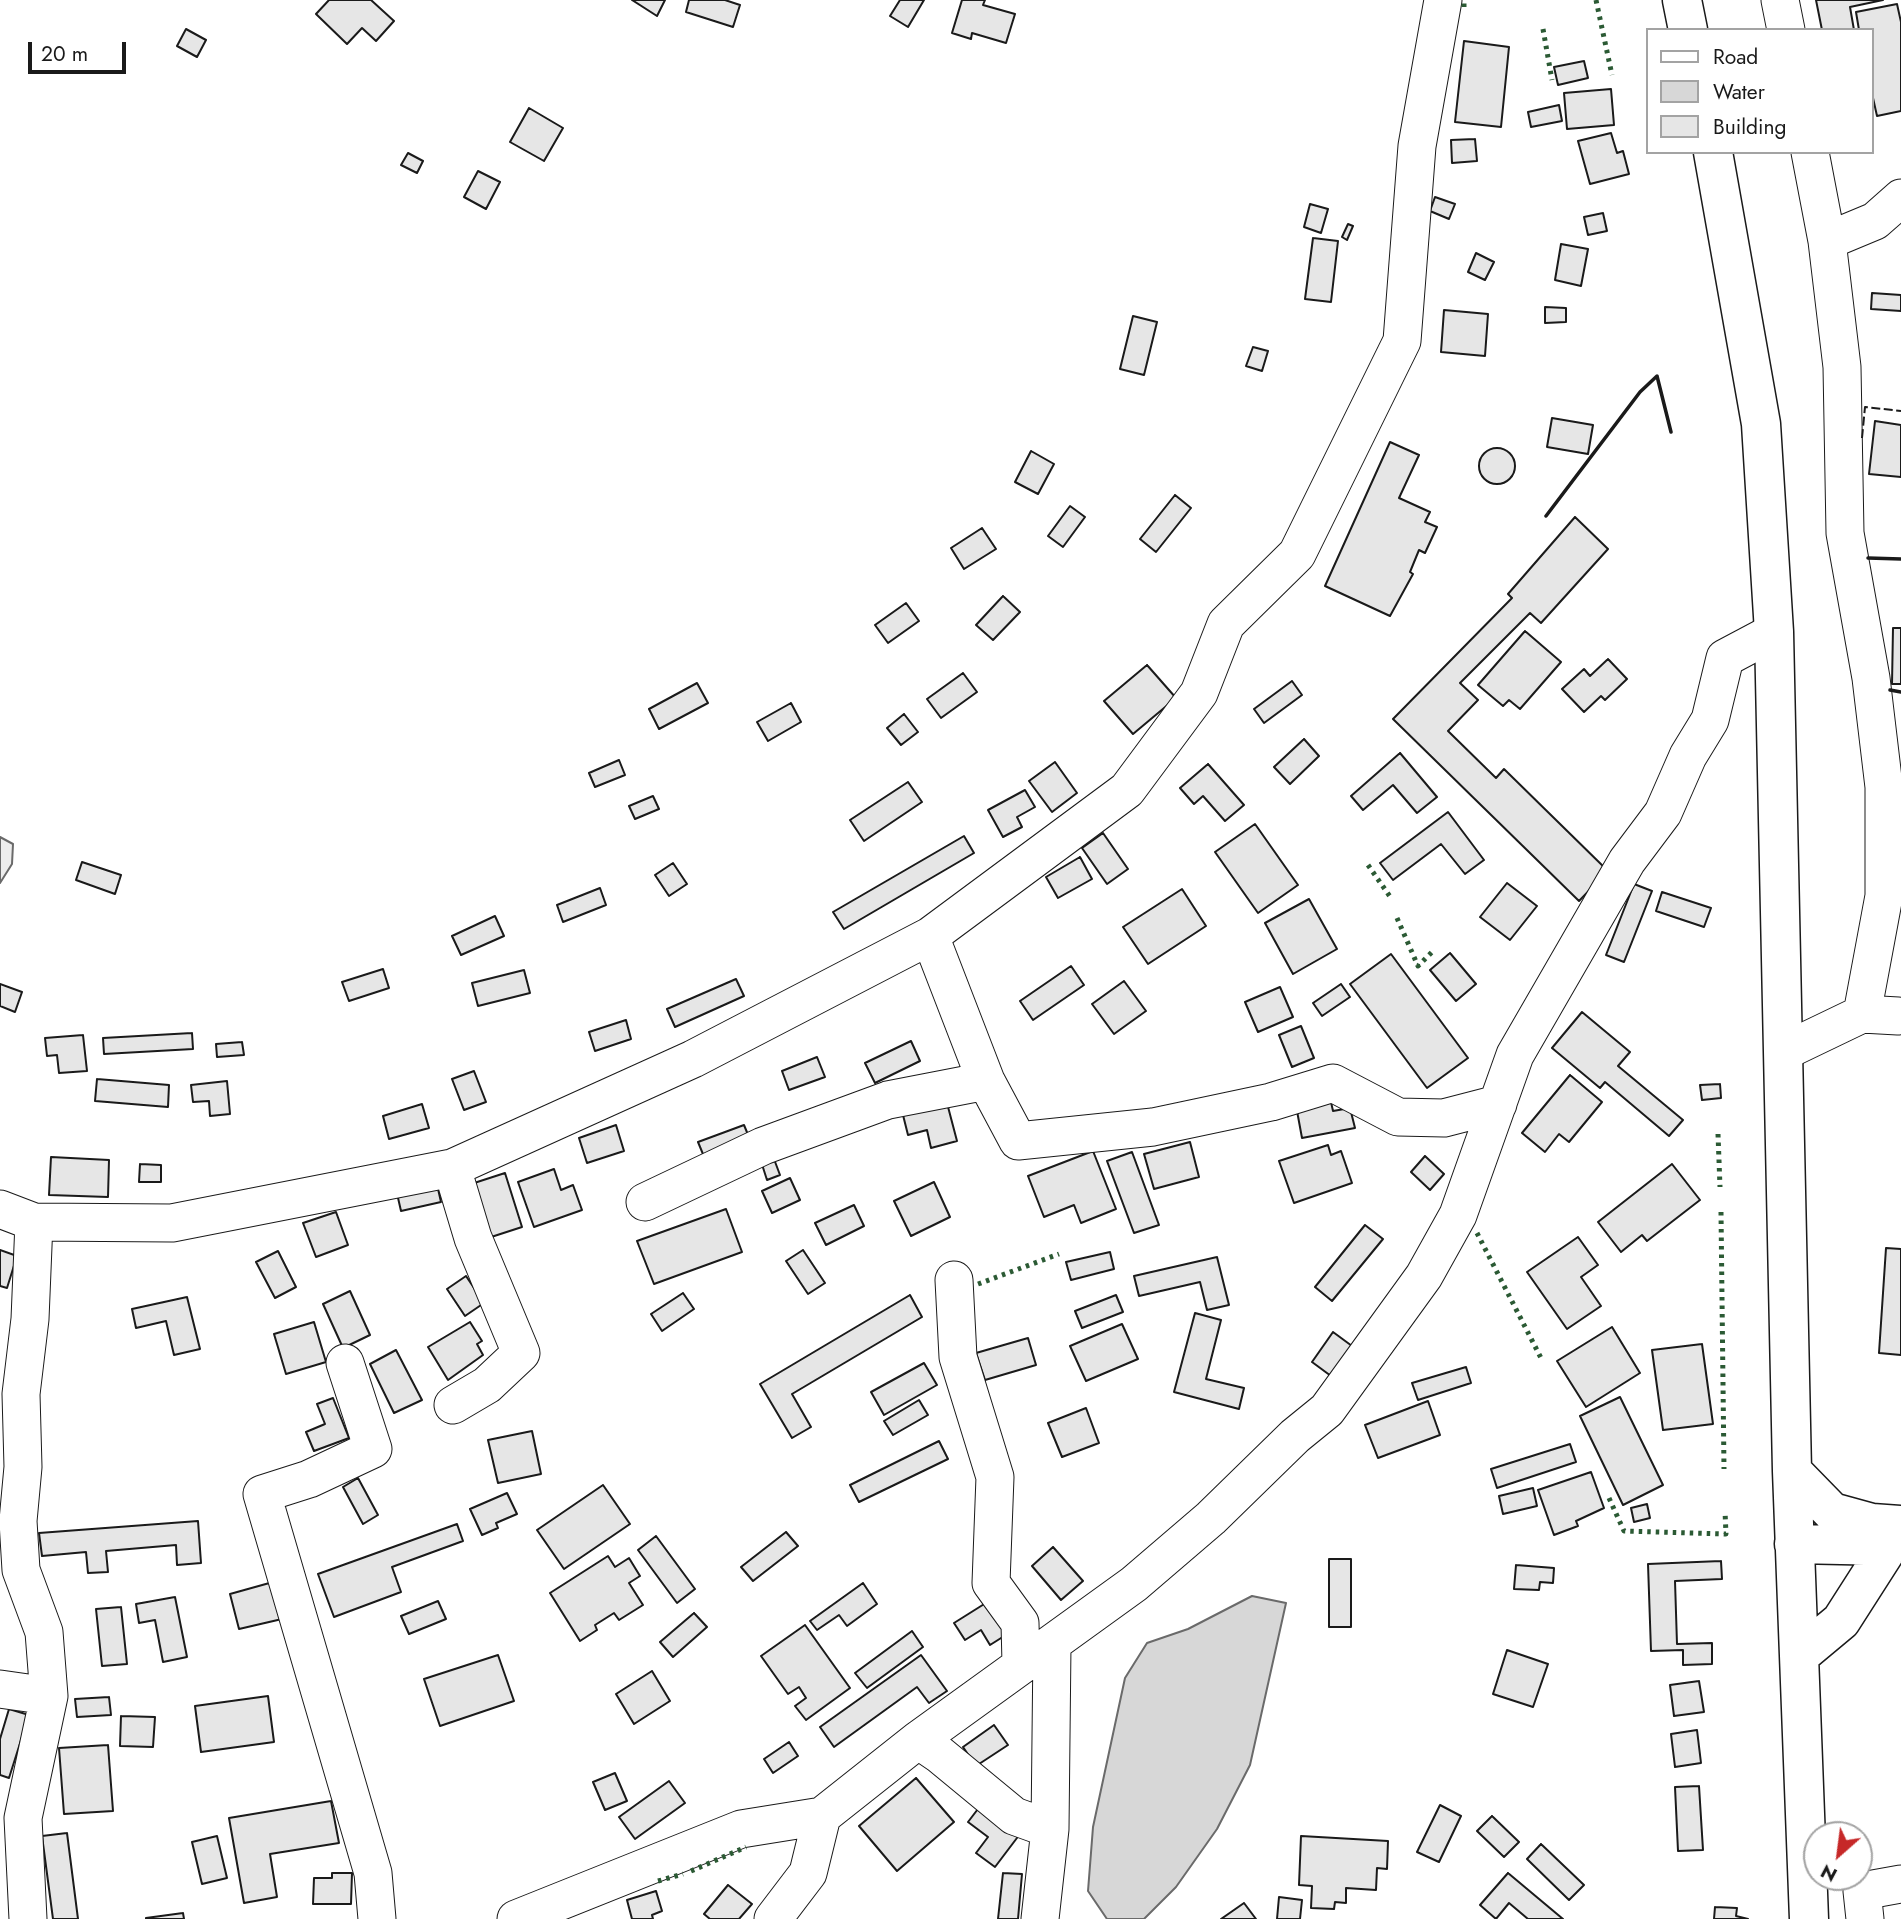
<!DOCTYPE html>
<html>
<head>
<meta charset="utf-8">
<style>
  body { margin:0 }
  #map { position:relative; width:1901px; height:1919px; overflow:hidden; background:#fff; font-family:Jost,sans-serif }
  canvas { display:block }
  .legend { position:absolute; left:1646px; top:28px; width:228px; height:126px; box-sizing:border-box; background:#fff; border:2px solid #a3a3a3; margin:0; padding:9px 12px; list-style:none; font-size:21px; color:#1a1a1a }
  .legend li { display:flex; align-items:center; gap:14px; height:35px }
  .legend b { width:35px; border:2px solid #a3a3a3 }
  .north { position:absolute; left:1803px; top:1821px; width:70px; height:70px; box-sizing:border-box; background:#fff; border:2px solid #a3a3a3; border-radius:50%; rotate:208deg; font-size:19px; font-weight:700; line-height:28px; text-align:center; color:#1a1a1a }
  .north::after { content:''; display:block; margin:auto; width:24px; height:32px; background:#c62828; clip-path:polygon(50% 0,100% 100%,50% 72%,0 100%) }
  .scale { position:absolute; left:28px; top:42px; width:98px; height:32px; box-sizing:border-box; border:4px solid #1a1a1a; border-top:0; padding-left:9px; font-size:21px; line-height:24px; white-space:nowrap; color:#1a1a1a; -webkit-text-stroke:5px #fff; paint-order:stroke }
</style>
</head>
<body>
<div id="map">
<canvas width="1901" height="1919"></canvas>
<ul class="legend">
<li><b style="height:9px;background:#fff"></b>Road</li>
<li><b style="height:19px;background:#d7d7d7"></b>Water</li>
<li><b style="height:19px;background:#e6e6e6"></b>Building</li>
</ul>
<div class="north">N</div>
<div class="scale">20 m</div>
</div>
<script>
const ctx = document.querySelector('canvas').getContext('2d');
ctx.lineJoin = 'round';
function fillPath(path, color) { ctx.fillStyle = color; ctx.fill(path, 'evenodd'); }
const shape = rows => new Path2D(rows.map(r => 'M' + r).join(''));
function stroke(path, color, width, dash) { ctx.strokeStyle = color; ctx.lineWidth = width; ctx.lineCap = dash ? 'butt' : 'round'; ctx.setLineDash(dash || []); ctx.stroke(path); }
const green = shape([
  [0,837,13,844,12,864,0,883,0,837]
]);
fillPath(green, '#ededed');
stroke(green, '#6a6a6a', 2);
const water = shape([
  [1252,1596,1286,1603,1250,1765,1217,1829,1176,1887,1144,1919,1107,1919,1088,1891,1093,1827,1125,1678,1147,1643,1188,1629,1252,1596]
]);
fillPath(water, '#d7d7d7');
stroke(water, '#6a6a6a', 2);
const building = shape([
  [329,0,371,0,394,21,376,41,362,28,347,44,316,14,329,0],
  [632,0,665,0,657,16,632,0],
  [689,0,725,0,740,5,733,27,686,12,689,0],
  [900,0,924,0,908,27,890,16,900,0],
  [962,0,985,0,983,5,1015,14,1006,43,972,33,971,39,952,33,962,0],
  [1816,0,1883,0,1850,7,1854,30,1822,30,1816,0],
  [1897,4,1901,22,1901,111,1877,116,1871,89,1871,30,1859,30,1856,12,1897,4],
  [186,29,206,40,197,57,177,46,186,29],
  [1464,41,1509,47,1501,127,1455,122,1464,41],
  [1584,61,1588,78,1558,85,1554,67,1584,61],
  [1611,89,1614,125,1567,129,1564,93,1611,89],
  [1559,105,1562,121,1531,127,1528,112,1559,105],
  [529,108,563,128,544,161,510,142,529,108],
  [1611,133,1617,153,1623,151,1629,174,1590,184,1578,141,1611,133],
  [1475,139,1477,161,1452,163,1451,140,1475,139],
  [408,153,423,161,417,173,401,165,408,153],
  [478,171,500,182,486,209,464,197,478,171],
  [1435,197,1455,204,1449,219,1430,211,1435,197],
  [1310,204,1328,209,1321,233,1304,227,1310,204],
  [1603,213,1607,231,1588,235,1584,217,1603,213],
  [1348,224,1353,226,1347,240,1342,237,1348,224],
  [1313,238,1338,241,1331,302,1305,299,1313,238],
  [1561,244,1588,249,1581,286,1555,280,1561,244],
  [1476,253,1494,262,1485,280,1468,272,1476,253],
  [1872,293,1901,295,1901,311,1871,309,1872,293],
  [1545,307,1566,308,1566,322,1545,323,1545,307],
  [1444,310,1488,314,1485,356,1441,352,1444,310],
  [1133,316,1157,322,1144,375,1120,369,1133,316],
  [1253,347,1268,351,1262,371,1246,366,1253,347],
  [1552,418,1593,425,1588,454,1547,447,1552,418],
  [1875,421,1901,425,1901,477,1869,474,1875,421],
  [1390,442,1419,455,1399,498,1430,512,1425,522,1437,527,1425,553,1419,550,1410,572,1413,574,1390,616,1325,586,1390,442],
  '1479 466a18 18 0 1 1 36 0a18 18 0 1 1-36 0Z',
  [1031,451,1054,464,1038,494,1015,482,1031,451],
  [1175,495,1191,508,1156,552,1140,539,1175,495],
  [1070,506,1085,517,1063,547,1048,536,1070,506],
  [1575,517,1608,549,1541,623,1530,613,1460,683,1478,700,1448,731,1496,778,1504,769,1608,871,1579,901,1393,719,1512,598,1508,594,1575,517],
  [982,528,996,549,964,569,951,548,982,528],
  [1003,596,1020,612,993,640,976,625,1003,596],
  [906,603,919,621,888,643,875,625,906,603],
  [1893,628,1901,628,1901,684,1892,684,1893,628],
  [1525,631,1561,662,1520,709,1509,700,1503,706,1478,685,1525,631],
  [1608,659,1627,679,1605,700,1601,696,1584,712,1562,689,1584,669,1590,676,1608,659],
  [1147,665,1176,698,1133,734,1104,701,1147,665],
  [963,673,977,692,941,718,927,699,963,673],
  [1292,681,1302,695,1264,723,1254,709,1292,681],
  [697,683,708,703,659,729,649,709,697,683],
  [791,703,801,722,768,741,757,722,791,703],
  [904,714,918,732,901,745,887,728,904,714],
  [1304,739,1319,756,1290,784,1274,767,1304,739],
  [1400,753,1437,797,1417,813,1393,785,1363,810,1351,796,1400,753],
  [619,760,625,775,595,787,589,773,619,760],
  [1055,762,1077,793,1052,812,1029,781,1055,762],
  [1208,764,1244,805,1225,821,1203,796,1194,804,1180,788,1208,764],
  [908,782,922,802,864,841,850,820,908,782],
  [1025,790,1035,807,1017,817,1022,827,1003,837,988,810,1025,790],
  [653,796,659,809,635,819,629,806,653,796],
  [1448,812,1484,860,1465,874,1441,844,1393,880,1380,863,1448,812],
  [1255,824,1298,885,1258,913,1215,852,1255,824],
  [1103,833,1128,869,1107,884,1082,848,1103,833],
  [964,836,974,853,844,929,833,912,964,836],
  [1080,857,1092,879,1058,898,1046,877,1080,857],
  [82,862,121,875,115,894,76,880,82,862],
  [673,863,687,884,669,896,655,875,673,863],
  [1507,883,1537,906,1510,940,1480,917,1507,883],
  [1634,884,1652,891,1624,962,1606,955,1634,884],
  [600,888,606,905,563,922,557,905,600,888],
  [1182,889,1206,926,1148,964,1123,927,1182,889],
  [1662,892,1711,908,1704,927,1656,911,1662,892],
  [1309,899,1337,949,1293,974,1265,923,1309,899],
  [495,916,504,936,461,955,452,936,495,916],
  [1450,953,1476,984,1456,1001,1430,970,1450,953],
  [1391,954,1468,1058,1427,1088,1350,984,1391,954],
  [1071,966,1084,985,1033,1020,1020,1001,1071,966],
  [383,969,389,988,349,1001,342,982,383,969],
  [524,970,530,993,478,1006,472,983,524,970],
  [736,979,744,996,675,1027,667,1009,736,979],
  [1124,981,1146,1011,1114,1034,1092,1004,1124,981],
  [0,984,22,992,15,1012,0,1006,0,984],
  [1341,984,1350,997,1322,1016,1313,1003,1341,984],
  [1280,987,1293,1017,1258,1032,1245,1002,1280,987],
  [1582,1012,1630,1052,1618,1066,1683,1120,1669,1136,1605,1082,1600,1088,1552,1048,1582,1012],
  [626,1020,631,1039,595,1051,589,1032,626,1020],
  [1301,1026,1314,1058,1292,1067,1279,1035,1301,1026],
  [192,1033,193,1049,104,1054,103,1038,192,1033],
  [83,1035,87,1071,59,1073,57,1055,47,1056,45,1038,83,1035],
  [911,1041,920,1061,875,1083,865,1063,911,1041],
  [242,1042,244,1055,217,1057,216,1044,242,1042],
  [817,1057,825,1077,789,1090,782,1071,817,1057],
  [474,1071,486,1102,464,1110,452,1079,474,1071],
  [1570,1075,1602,1102,1569,1142,1559,1134,1545,1152,1522,1133,1570,1075],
  [97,1079,169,1085,168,1107,95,1101,97,1079],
  [227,1081,230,1114,210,1116,209,1101,193,1102,191,1085,227,1081],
  [1720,1084,1721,1098,1702,1100,1700,1085,1720,1084],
  [1329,1093,1333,1111,1350,1108,1355,1128,1302,1138,1295,1100,1329,1093],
  [947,1103,957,1141,931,1148,927,1130,908,1135,903,1115,947,1103],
  [422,1104,429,1128,389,1139,383,1116,422,1104],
  [616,1125,624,1151,587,1163,579,1138,616,1125],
  [744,1125,751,1142,705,1159,698,1142,744,1125],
  [1190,1142,1199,1177,1154,1189,1144,1154,1190,1142],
  [1328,1145,1331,1155,1341,1151,1352,1183,1294,1203,1279,1161,1328,1145],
  [771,1151,780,1175,767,1180,759,1155,771,1151],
  [1093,1151,1116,1209,1081,1223,1074,1205,1044,1217,1028,1176,1093,1151],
  [1132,1152,1159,1225,1134,1233,1107,1161,1132,1152],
  [1425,1156,1444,1174,1430,1190,1411,1172,1425,1156],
  [51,1157,109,1160,108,1197,49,1195,51,1157],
  [140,1164,161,1165,161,1182,139,1182,140,1164],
  [1672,1164,1700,1200,1647,1241,1642,1235,1621,1252,1598,1222,1672,1164],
  [554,1169,561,1190,573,1185,582,1210,534,1227,518,1182,554,1169],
  [505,1173,522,1227,485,1239,468,1185,505,1173],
  [790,1178,800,1200,772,1213,762,1191,790,1178],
  [436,1180,441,1202,401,1211,396,1189,436,1180],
  [934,1182,950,1217,911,1236,894,1201,934,1182],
  [854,1205,864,1226,826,1245,815,1223,854,1205],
  [726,1209,742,1252,654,1284,637,1241,726,1209],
  [336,1212,348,1245,316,1257,303,1223,336,1212],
  [1365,1225,1383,1239,1332,1301,1315,1287,1365,1225],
  [1578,1237,1598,1265,1581,1277,1601,1306,1567,1329,1527,1272,1578,1237],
  [1886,1248,1901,1249,1901,1355,1879,1353,1886,1248],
  [0,1250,17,1256,7,1288,0,1286,0,1250],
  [803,1250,825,1283,808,1294,786,1261,803,1250],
  [278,1251,296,1287,275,1298,256,1262,278,1251],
  [1110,1252,1114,1269,1071,1280,1066,1262,1110,1252],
  [1217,1257,1229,1305,1207,1310,1200,1282,1139,1296,1134,1276,1217,1257],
  [466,1276,484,1303,465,1316,447,1289,466,1276],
  [350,1291,370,1335,343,1348,323,1304,350,1291],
  [683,1293,694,1309,662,1331,651,1314,683,1293],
  [910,1295,922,1317,792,1394,811,1427,792,1438,760,1384,910,1295],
  [1116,1295,1123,1312,1082,1328,1075,1311,1116,1295],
  [187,1297,200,1349,174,1355,166,1321,136,1328,132,1309,187,1297],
  [1195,1313,1221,1320,1206,1379,1244,1388,1239,1409,1174,1392,1195,1313],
  [314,1322,326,1362,286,1374,274,1334,314,1322],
  [470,1322,482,1341,477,1344,483,1355,448,1380,428,1347,470,1322],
  [1122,1324,1138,1359,1086,1381,1070,1346,1122,1324],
  [1612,1327,1640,1373,1586,1407,1557,1361,1612,1327],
  [1333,1332,1352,1346,1331,1376,1312,1362,1333,1332],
  [1028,1338,1036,1365,985,1380,976,1353,1028,1338],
  [1702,1344,1713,1424,1663,1430,1652,1350,1702,1344],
  [396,1350,422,1400,394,1413,370,1364,396,1350],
  [924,1363,937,1385,884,1415,871,1392,924,1363],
  [1466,1367,1471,1383,1418,1400,1412,1383,1466,1367],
  [1620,1397,1663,1485,1623,1505,1580,1416,1620,1397],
  [333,1398,349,1438,314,1451,306,1432,325,1424,317,1404,333,1398],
  [919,1400,928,1415,893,1435,884,1421,919,1400],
  [1428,1401,1440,1435,1378,1458,1365,1425,1428,1401],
  [1086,1408,1099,1443,1062,1457,1048,1423,1086,1408],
  [532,1431,541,1474,498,1483,488,1440,532,1431],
  [939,1441,948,1459,859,1502,850,1485,939,1441],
  [1570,1444,1576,1462,1497,1488,1491,1469,1570,1444],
  [1591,1472,1604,1508,1576,1521,1578,1526,1554,1535,1538,1490,1591,1472],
  [358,1478,378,1515,363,1524,343,1487,358,1478],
  [603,1485,630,1524,564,1569,537,1530,603,1485],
  [1533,1488,1537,1506,1503,1514,1499,1496,1533,1488],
  [507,1493,517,1514,496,1523,498,1528,482,1535,470,1509,507,1493],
  [1647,1504,1650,1518,1634,1522,1631,1508,1647,1504],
  [198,1521,201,1563,177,1565,176,1545,106,1551,108,1572,88,1573,86,1552,42,1556,39,1533,198,1521],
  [457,1524,463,1541,392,1567,401,1592,334,1617,318,1574,457,1524],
  [786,1532,798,1546,753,1581,741,1567,786,1532],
  [656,1536,695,1589,677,1603,638,1550,656,1536],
  [1053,1547,1083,1581,1061,1600,1032,1566,1053,1547],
  [608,1556,615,1567,629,1558,640,1576,629,1583,643,1605,619,1620,614,1613,595,1625,597,1630,580,1641,550,1593,608,1556],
  [1329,1559,1351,1559,1351,1627,1329,1627,1329,1559],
  [1721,1561,1722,1579,1675,1581,1677,1644,1712,1643,1712,1664,1683,1665,1683,1650,1651,1651,1648,1564,1721,1561],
  [1516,1565,1554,1568,1553,1583,1540,1582,1539,1590,1514,1589,1516,1565],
  [273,1582,282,1619,239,1629,230,1594,273,1582],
  [863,1583,877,1604,847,1626,839,1615,817,1630,810,1621,863,1583],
  [175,1597,187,1657,163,1662,155,1620,139,1623,136,1604,175,1597],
  [438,1601,446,1619,409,1634,401,1616,438,1601],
  [989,1601,1009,1633,990,1645,981,1630,965,1640,954,1623,989,1601],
  [121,1607,127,1664,102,1666,96,1609,121,1607],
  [694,1613,707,1627,673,1657,660,1642,694,1613],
  [805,1625,850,1688,806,1720,795,1706,806,1698,799,1687,788,1694,761,1656,805,1625],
  [912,1631,923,1647,867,1688,855,1673,912,1631],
  [1507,1650,1548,1664,1533,1707,1493,1694,1507,1650],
  [498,1655,514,1701,440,1726,424,1679,498,1655],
  [921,1655,947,1691,929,1703,917,1687,834,1747,820,1727,921,1655],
  [652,1671,670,1701,634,1724,616,1694,652,1671],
  [1699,1681,1704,1712,1674,1716,1670,1685,1699,1681],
  [268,1696,274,1742,201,1752,195,1706,268,1696],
  [109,1697,111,1715,77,1717,75,1699,109,1697],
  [9,1709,29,1715,9,1778,0,1775,0,1739,9,1709],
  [121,1716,155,1717,153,1747,120,1746,121,1716],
  [994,1725,1008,1745,976,1766,963,1747,994,1725],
  [1697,1730,1701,1763,1675,1767,1671,1734,1697,1730],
  [789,1742,798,1756,773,1773,764,1759,789,1742],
  [108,1745,113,1811,64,1814,59,1748,108,1745],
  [615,1773,627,1801,605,1810,593,1782,615,1773],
  [916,1778,954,1822,897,1871,859,1826,916,1778],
  [669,1781,685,1803,635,1839,619,1817,669,1781],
  [1699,1786,1703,1850,1678,1851,1675,1787,1699,1786],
  [331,1801,339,1843,270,1854,277,1897,244,1903,229,1818,331,1801],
  [984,1801,1023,1830,995,1867,976,1853,988,1837,968,1822,984,1801],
  [1440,1805,1461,1816,1439,1862,1417,1852,1440,1805],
  [1492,1816,1519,1842,1504,1857,1477,1831,1492,1816],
  [67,1833,78,1919,53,1919,42,1836,67,1833],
  [217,1836,227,1878,202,1884,192,1842,217,1836],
  [1301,1836,1388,1841,1387,1869,1377,1868,1376,1890,1346,1888,1346,1903,1335,1902,1334,1909,1311,1908,1312,1886,1299,1885,1301,1836],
  [1541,1844,1584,1885,1569,1900,1527,1859,1541,1844],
  [332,1873,352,1873,351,1904,313,1904,314,1878,332,1878,332,1873],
  [1003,1873,1022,1874,1018,1919,998,1919,1003,1873],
  [1508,1873,1563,1919,1528,1919,1509,1903,1496,1919,1480,1905,1508,1873],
  [728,1885,752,1904,739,1919,710,1919,704,1914,728,1885],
  [656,1891,662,1911,652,1915,653,1919,632,1919,627,1900,656,1891],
  [1279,1897,1302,1900,1300,1919,1277,1919,1279,1897],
  [1244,1903,1256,1919,1221,1919,1244,1903],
  [1715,1907,1737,1908,1736,1916,1748,1919,1714,1919,1715,1907],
  [183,1913,184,1919,146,1919,146,1918,183,1913]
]);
fillPath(building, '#e6e6e6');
stroke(building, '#1a1a1a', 2);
const minor = shape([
  [1780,0,1786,30],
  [1810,152,1827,241],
  [930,936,986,1081,1018,1141,1153,1127,1271,1102,1333,1083,1398,1117,1444,1118,1498,1104],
  [1862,1014,1898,1016],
  [1785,1051,1862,1014,1884,896,1884,787,1871,678,1845,533,1842,367,1827,241,1875,221,1901,198],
  [452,1168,473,1238,521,1353,487,1385,453,1405],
  [645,1202,763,1146,888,1100,986,1081],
  [0,1209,34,1222,172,1223,452,1168,693,1059,930,936,1127,790,1199,693,1226,624,1297,554,1402,341,1417,146,1443,0],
  [954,1280,958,1357,995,1477,991,1583,1020,1623,1021,1664],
  [345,1363,373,1449,309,1479,262,1494,373,1873,377,1919],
  [0,1689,49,1696],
  [918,1740,940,1755,1014,1816,1050,1829],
  [28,1919,23,1818,49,1696,44,1632,21,1570,18,1521,23,1467,21,1394,30,1319,34,1222],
  [516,1919,741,1829,822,1816,918,1740,1134,1584,1211,1518,1295,1436,1327,1410,1424,1276,1458,1215,1515,1055,1627,861,1663,813,1688,756,1710,720,1725,658,1774,632],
  [773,1919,808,1873,822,1816],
  [1040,1919,1050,1829,1052,1645],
  [1865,1919,1862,1891,1901,1884]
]);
const major = shape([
  [1682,0,1688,30],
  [1713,152,1761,424,1774,632,1792,1471,1809,1919],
  [1792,1471,1832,1512,1872,1523,1901,1525],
  [1794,1544,1889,1546,1901,1527],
  [1799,1656,1841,1621,1889,1546]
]);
stroke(minor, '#1a1a1a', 39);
stroke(major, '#1a1a1a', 41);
stroke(minor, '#fff', 37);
stroke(major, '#fff', 38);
stroke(shape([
  [1596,0,1612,75],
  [1464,7,1464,0],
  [1543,29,1552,80],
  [1368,865,1391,898],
  [1397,918,1418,966,1435,949],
  [1718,1134,1720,1187],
  [1721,1212,1724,1469],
  [1477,1233,1541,1358],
  [978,1284,1059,1254],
  [1609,1498,1624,1531,1726,1534,1725,1511],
  [691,1871,746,1847],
  [658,1881,683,1874]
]), '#2b5a34', 5, [3.5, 5]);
stroke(shape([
  [1862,438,1865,407,1901,411]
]), '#1a1a1a', 2, [9, 3.5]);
stroke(shape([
  [1546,516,1640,392,1657,376,1671,432],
  [1868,558,1901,559],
  [1890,690,1901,692]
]), '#1a1a1a', 3.5);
</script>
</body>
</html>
